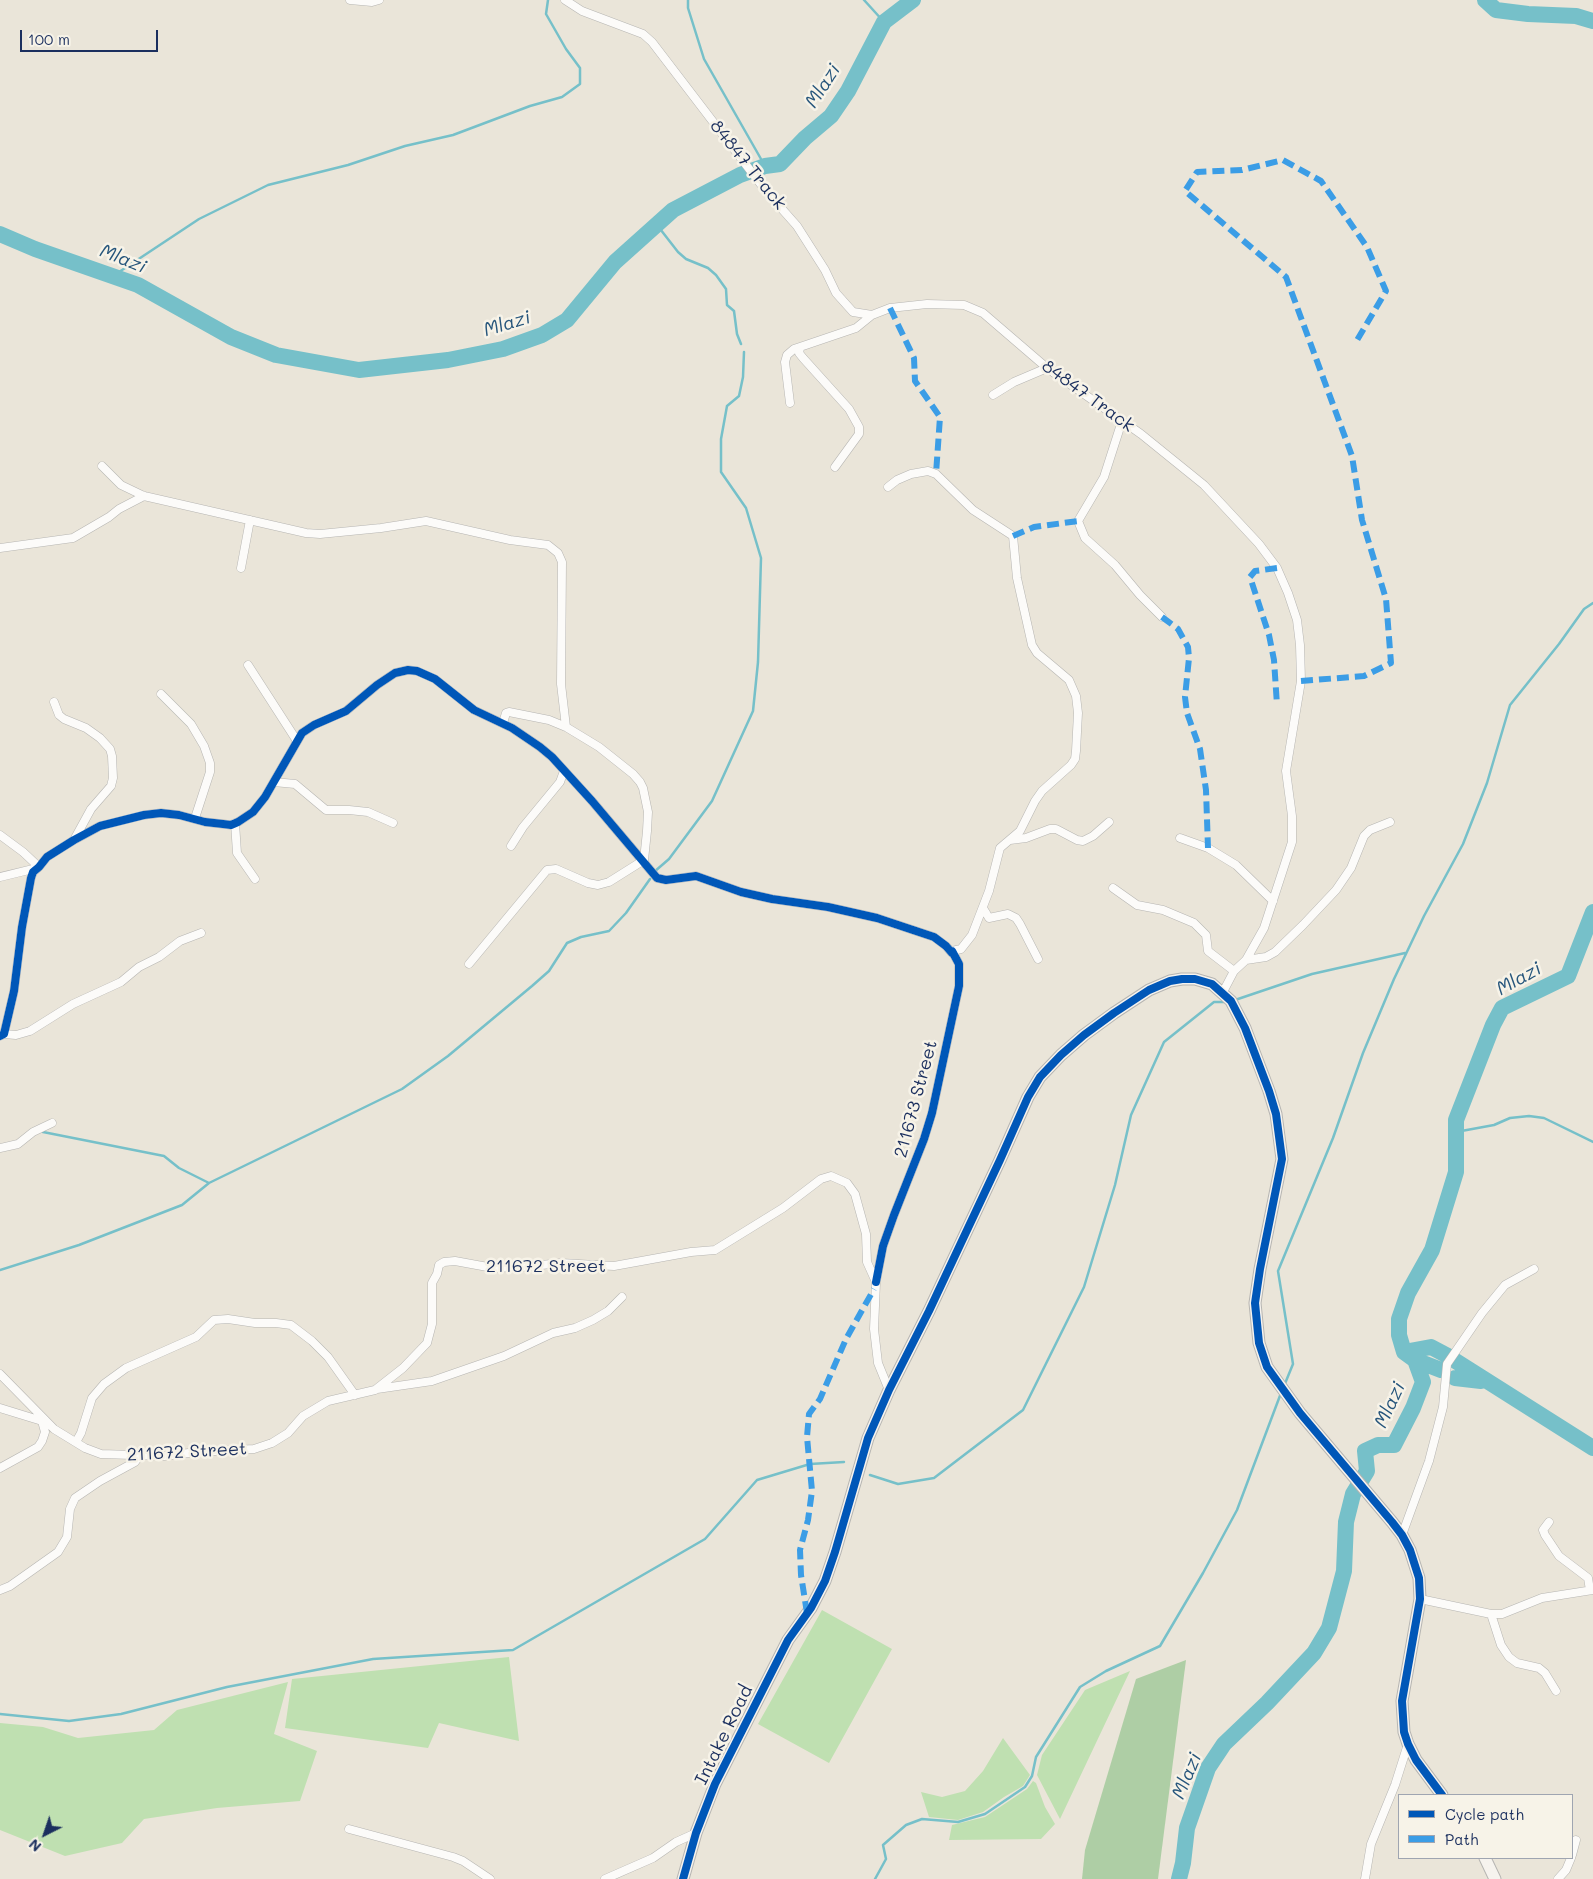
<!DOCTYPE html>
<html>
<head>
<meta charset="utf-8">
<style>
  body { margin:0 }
  #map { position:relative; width:1593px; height:1879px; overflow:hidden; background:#eae5d9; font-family:Mali,sans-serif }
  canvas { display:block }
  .legend { position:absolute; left:1398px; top:1794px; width:175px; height:65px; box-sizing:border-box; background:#f7f3e8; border:1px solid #9fa5b1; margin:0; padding:6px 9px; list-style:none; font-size:15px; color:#1b2f5e }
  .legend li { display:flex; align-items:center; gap:10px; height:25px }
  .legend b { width:25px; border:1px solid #9fa5b1 }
  .north { position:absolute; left:20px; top:1809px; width:50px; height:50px; -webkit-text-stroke:4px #f7f3e8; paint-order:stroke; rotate:221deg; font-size:14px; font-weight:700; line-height:20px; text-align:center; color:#1b2f5e }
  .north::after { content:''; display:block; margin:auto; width:18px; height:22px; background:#1b2f5e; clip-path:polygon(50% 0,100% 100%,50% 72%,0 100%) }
  .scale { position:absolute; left:20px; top:30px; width:138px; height:22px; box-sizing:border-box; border:2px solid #1b2f5e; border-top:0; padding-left:6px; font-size:15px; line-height:18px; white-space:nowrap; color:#1b2f5e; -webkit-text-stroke:4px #f7f3e8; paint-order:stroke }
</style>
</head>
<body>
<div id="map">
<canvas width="1593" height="1879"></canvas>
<ul class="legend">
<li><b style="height:6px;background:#0057b8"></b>Cycle path</li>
<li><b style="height:6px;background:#3b9de6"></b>Path</li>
</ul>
<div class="north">N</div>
<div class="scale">100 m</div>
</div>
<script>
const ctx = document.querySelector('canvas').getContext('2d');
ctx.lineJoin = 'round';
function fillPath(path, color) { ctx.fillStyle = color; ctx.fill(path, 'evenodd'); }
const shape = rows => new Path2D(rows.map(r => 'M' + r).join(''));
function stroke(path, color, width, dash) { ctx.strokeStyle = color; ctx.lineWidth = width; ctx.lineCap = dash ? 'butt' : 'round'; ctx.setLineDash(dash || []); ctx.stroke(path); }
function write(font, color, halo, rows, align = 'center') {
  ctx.font = font + ' Mali,sans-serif'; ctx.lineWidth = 5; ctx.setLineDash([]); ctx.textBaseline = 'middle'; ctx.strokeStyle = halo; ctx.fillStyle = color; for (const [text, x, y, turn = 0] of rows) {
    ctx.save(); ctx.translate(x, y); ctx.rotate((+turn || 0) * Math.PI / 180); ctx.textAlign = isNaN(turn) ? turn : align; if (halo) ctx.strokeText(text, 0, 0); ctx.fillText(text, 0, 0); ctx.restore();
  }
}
fillPath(shape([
  [822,1610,892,1649,829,1763,758,1724],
  [509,1657,519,1741,439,1723,428,1748,285,1728,292,1679],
  [1130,1671,1060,1819,1037,1775,1042,1755,1085,1690],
  [288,1682,274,1734,317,1751,300,1801,217,1808,144,1819,122,1843,65,1856,0,1830,0,1723,43,1727,78,1738,154,1730,177,1710],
  [1003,1738,1030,1775,1023,1786,1004,1797,983,1812,958,1820,929,1817,921,1792,942,1797,965,1791,983,1771],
  [1033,1781,1036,1783,1045,1807,1055,1824,1041,1839,949,1840,952,1825,985,1817,1027,1789]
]), '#bfe0b1');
fillPath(shape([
  [1186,1660,1158,1879,1082,1879,1085,1850,1136,1679]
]), '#aecea5');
stroke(shape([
  [688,0,688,8,704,59,765,166],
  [864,0,884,22],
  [657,225,678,252,686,259,708,268,716,275,726,289,727,305,734,311,737,334,741,344],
  [113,276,199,219,268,185,348,165,405,146,453,135,530,106,562,97,580,84,580,68,566,49,546,14,548,0],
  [654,872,669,859,712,801,753,711,758,662,761,558,746,508,721,472,721,439,727,406,739,396,743,377,744,352],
  [1235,1000,1312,974,1405,953],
  [43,1132,164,1156,179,1168,209,1183],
  [1456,1132,1494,1125,1510,1118,1529,1116,1544,1118,1593,1142],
  [0,1270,79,1245,182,1205,209,1183,402,1089,448,1056,532,986,549,971,567,943,581,937,609,931,626,913,650,879],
  [1284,1386,1293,1364,1278,1271,1333,1138,1363,1053,1394,979,1424,916,1463,844,1487,783,1510,705,1559,644,1584,609,1593,603],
  [870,1475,898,1484,934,1478,1023,1410,1084,1287,1115,1185,1131,1115,1164,1042,1214,1002,1224,1002],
  [0,1714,69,1721,121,1714,227,1687,373,1659,513,1650,705,1539,757,1480,810,1464,844,1462],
  [875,1879,886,1859,883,1845,906,1825,922,1819,958,1822,985,1814,1025,1787,1032,1776,1036,1757,1080,1687,1106,1671,1160,1646,1203,1573,1237,1510,1281,1393]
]), '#76c0c9', 2.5);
stroke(shape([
  [1485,0,1496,10,1528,14,1576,16,1593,21],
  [0,234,35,249,138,285,231,337,276,355,359,370,448,360,503,349,542,335,567,320,615,262,673,210,740,175,765,166,780,164,805,138,831,116,848,91,884,22,913,0],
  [1404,1352,1431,1347,1448,1356],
  [1415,1360,1441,1370],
  [1454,1360,1593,1448],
  [1455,1378,1481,1381],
  [1179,1879,1183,1863,1187,1828,1208,1768,1224,1744,1267,1703,1314,1653,1329,1628,1344,1571,1346,1522,1353,1494,1367,1471,1365,1451,1378,1445,1394,1445,1413,1408,1423,1382,1415,1360,1404,1352,1399,1335,1399,1319,1408,1293,1432,1250,1456,1172,1456,1120,1493,1025,1502,1008,1568,976,1593,912]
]), '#76c0c9', 16);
const street = shape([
  [350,0,372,2,379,0],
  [565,0,582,11,643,34,652,42,766,191,797,226,825,270,836,293,853,312,872,315,890,308,927,304,964,305,983,313,1047,368,1141,434,1204,485,1259,544,1277,568,1288,593,1297,620,1300,645,1301,681,1286,771,1292,816,1292,842,1264,928,1246,960,1234,971,1223,992],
  [800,348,799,353,803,358,849,409,859,427,859,434,835,467],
  [993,395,1014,382,1047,368],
  [790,403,785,362,787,355,794,349,856,328,872,315],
  [1122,421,1104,477,1078,521,1085,538,1115,565,1140,595,1162,617],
  [102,466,121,485,144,496,306,533,320,534,381,528,426,521,510,540,548,545,558,553,562,562,561,684,566,727],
  [888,487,897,480,911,474,928,471,936,474,973,510,1013,536,1017,578,1032,645,1037,653,1069,680,1076,696,1078,713,1076,751,1075,759,1071,765,1042,791,1035,801,1020,831,1000,848,989,891,972,935,961,949,952,951],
  [0,548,73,538,109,517,119,509,144,496],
  [241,568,250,520],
  [248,665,297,741],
  [161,694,191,724,204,746,210,763,210,772,195,818],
  [54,702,59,715,64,719,86,728,100,738,110,749,112,756,113,778,111,786,91,809,74,840],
  [274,782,295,784,326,810,349,810,368,812,393,823],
  [235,823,237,853,255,879],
  [0,835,23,852,39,867],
  [1180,838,1208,848,1236,865,1273,901],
  [1010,840,1026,838,1050,829,1056,829,1077,840,1083,841,1093,836,1109,822],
  [511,846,523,827,560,782,564,771],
  [0,877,37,868],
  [1113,888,1137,905,1163,910,1194,923,1206,935,1208,951,1234,971],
  [983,908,989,918,1008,914,1016,918,1020,924,1038,959],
  [1246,960,1266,957,1275,952,1303,925,1336,890,1351,868,1364,836,1370,830,1390,822],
  [469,964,547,870,556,869,588,883,598,885,609,882,644,860,647,831,648,812,643,788,640,782,633,774,599,747,566,727,549,720,509,712,506,713,503,723],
  [4,1034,16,1035,30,1031,73,1004,121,982,139,967,159,957,180,941,201,933],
  [0,1036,4,1034,14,991,22,927,31,878,33,872,39,867,47,857,74,840,100,826,144,815,161,813,179,815,205,822,223,824,231,825,238,822,253,812,265,797,302,733,314,725,346,711,377,685,395,673,408,670,417,671,435,679,474,710,512,728,540,747,552,757,592,801,657,878,666,880,696,876,741,892,772,899,828,907,877,918,934,937,946,946,952,953,952,951,959,964,959,986,932,1113,924,1139,894,1215,883,1246,876,1282],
  [0,1148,18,1144,33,1132,52,1123],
  [0,1374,54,1429,85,1448,101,1454,164,1456,197,1452,254,1449,272,1443,288,1433,303,1416,328,1401,375,1390,403,1368,427,1343,432,1324,432,1283,437,1274,439,1265,444,1262,455,1261,493,1268,522,1267,561,1263,614,1266,691,1252,715,1250,783,1208,821,1179,831,1176,847,1183,855,1194,866,1234,867,1262,876,1282,874,1329,878,1363,889,1390],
  [377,1389,432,1381,504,1356,553,1333,575,1328,593,1320,608,1311,622,1297],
  [0,1408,42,1421,43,1419],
  [76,1442,81,1433,92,1398,104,1384,126,1368,196,1337,214,1320,228,1319,255,1323,276,1323,291,1325,312,1341,328,1357,355,1395],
  [0,1468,38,1447,42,1441,45,1432,42,1421],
  [1549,1522,1543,1530,1545,1535,1559,1556,1588,1578,1590,1590],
  [1402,1535,1429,1461,1443,1407,1447,1364,1482,1313,1505,1285,1534,1269],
  [0,1590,10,1586,58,1552,67,1537,70,1509,75,1498,100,1481,135,1462,139,1456],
  [1420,1599,1491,1614,1502,1614,1542,1598,1593,1590],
  [1491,1614,1501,1645,1509,1657,1517,1663,1539,1668,1545,1673,1556,1691],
  [349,1829,453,1857,463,1861,490,1879],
  [1572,1855,1576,1840],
  [605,1879,653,1858,676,1842,696,1833],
  [1365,1879,1371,1844,1395,1785,1408,1744],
  [1558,1879,1566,1870,1571,1858]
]);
const secondary = shape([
  [1485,1858,1495,1879],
  [683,1879,696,1833,715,1784,788,1640,811,1608,825,1581,835,1552,868,1438,889,1390,929,1311,1000,1160,1028,1097,1040,1077,1061,1055,1084,1035,1114,1013,1149,990,1170,981,1182,979,1195,979,1212,984,1231,1001,1245,1028,1269,1091,1276,1114,1282,1159,1260,1269,1255,1303,1259,1343,1267,1367,1300,1413,1392,1522,1402,1535,1410,1550,1419,1578,1420,1599,1402,1701,1404,1732,1408,1744,1416,1760,1442,1795]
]);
stroke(street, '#b6b5b2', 9);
stroke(secondary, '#b6b5b2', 13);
stroke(street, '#fcfbf9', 8);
stroke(secondary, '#f6f3ee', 11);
stroke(shape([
  [890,308,914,358,915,381,940,417,936,474],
  [1013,536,1034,527,1078,521],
  [1277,568,1255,571,1250,577,1269,635,1274,660,1277,705],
  [1162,617,1178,629,1188,647,1189,658,1185,697,1187,713,1200,749,1206,790,1208,848],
  [1301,681,1364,676,1391,663,1386,599,1362,520,1352,456,1286,277,1185,191,1197,172,1242,170,1283,160,1321,181,1367,247,1386,291,1356,342],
  [807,1613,801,1575,800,1550,808,1520,812,1491,807,1437,809,1414,820,1399,846,1339,874,1289]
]), '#3b9de6', 6, [12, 6]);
stroke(shape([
  [0,1036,4,1034,14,991,22,927,31,878,33,872,39,867,47,857,74,840,100,826,144,815,161,813,179,815,205,822,223,824,231,825,238,822,253,812,265,797,302,733,314,725,346,711,377,685,395,673,408,670,417,671,435,679,474,710,512,728,540,747,552,757,592,801,657,878,666,880,696,876,741,892,772,899,828,907,877,918,934,937,946,946,952,953,952,951,959,964,959,986,932,1113,924,1139,894,1215,883,1246,876,1282],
  [683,1879,696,1833,715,1784,788,1640,811,1608,825,1581,835,1552,868,1438,889,1390,929,1311,1000,1160,1028,1097,1040,1077,1061,1055,1084,1035,1114,1013,1149,990,1170,981,1182,979,1195,979,1212,984,1231,1001,1245,1028,1269,1091,1276,1114,1282,1159,1260,1269,1255,1303,1259,1343,1267,1367,1300,1413,1392,1522,1402,1535,1410,1550,1419,1578,1420,1599,1402,1701,1404,1732,1408,1744,1416,1760,1442,1795]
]), '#0057b8', 8);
write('18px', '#1b2f5e', '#f7f3e8', [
  ["84847 Track",748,165,51],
  ["84847 Track",1088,396,36],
  ["211673 Street",916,1099,-75],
  ["211672 Street",546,1266],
  ["211672 Street",187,1452,-3],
  ["Intake Road",724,1735,-64]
]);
write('italic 19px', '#27567c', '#f7f3e8', [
  ["Mlazi",823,86,-57],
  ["Mlazi",123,259,22],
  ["Mlazi",507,324,-17],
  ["Mlazi",1519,979,-29],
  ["Mlazi",1390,1405,-65],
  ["Mlazi",1187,1776,-67]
]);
</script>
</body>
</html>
